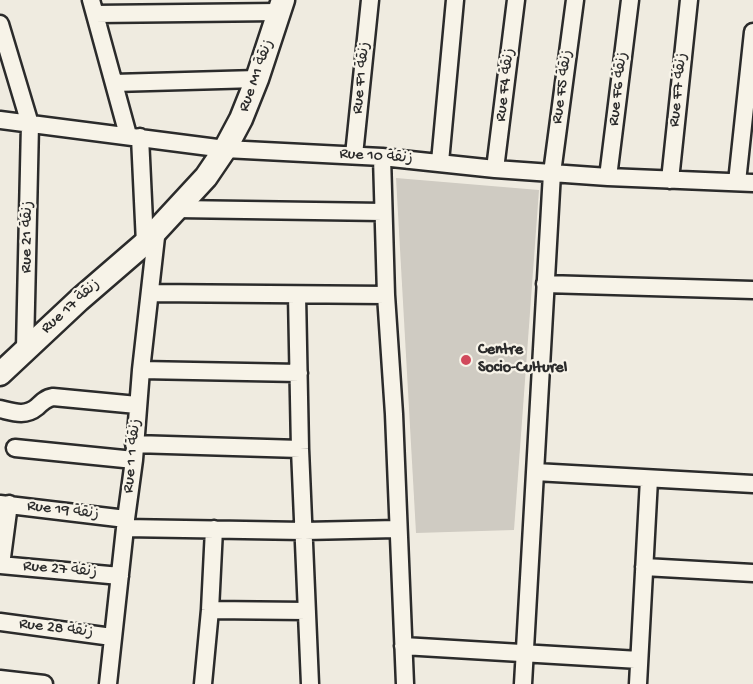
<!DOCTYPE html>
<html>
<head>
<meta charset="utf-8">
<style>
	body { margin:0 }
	canvas { display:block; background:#efebe0 }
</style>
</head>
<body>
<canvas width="753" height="684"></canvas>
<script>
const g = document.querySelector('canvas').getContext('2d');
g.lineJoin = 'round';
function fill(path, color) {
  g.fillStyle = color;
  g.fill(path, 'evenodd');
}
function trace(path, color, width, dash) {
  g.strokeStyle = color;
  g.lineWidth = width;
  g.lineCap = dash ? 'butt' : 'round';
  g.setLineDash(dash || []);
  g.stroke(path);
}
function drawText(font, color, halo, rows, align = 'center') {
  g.font = font + ' "Gochi Hand","Playpen Sans Arabic",sans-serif';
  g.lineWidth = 4.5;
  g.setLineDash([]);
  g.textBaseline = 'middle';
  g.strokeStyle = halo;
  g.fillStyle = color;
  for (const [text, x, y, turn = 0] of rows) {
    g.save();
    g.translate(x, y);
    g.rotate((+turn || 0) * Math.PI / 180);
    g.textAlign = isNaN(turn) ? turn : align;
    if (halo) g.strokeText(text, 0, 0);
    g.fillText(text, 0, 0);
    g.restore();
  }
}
fill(new Path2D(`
	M 396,178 L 539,190 L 514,530 L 416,533 Z`), '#cfcbc2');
const street = new Path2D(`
	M 91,0 L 128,135
	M 95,14 L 279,12
	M 0,24 L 30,124 L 25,349
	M 114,83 L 257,79
	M 0,120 L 225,149 L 382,157 L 495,169 L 608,177 L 753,183
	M 140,137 L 145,243
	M 354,155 L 370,0
	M 382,157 L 386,295 L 394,414 L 405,684
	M 440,162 L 455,0
	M 495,169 L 516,0
	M 608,177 L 630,0
	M 670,180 L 689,0
	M 737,182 L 753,32
	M 177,209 L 383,212
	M 545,284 L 753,290
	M 150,293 L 386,295
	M 297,295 L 300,449 L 310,684
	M 141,370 L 299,373
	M 0,409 C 13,412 25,417 37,407 C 42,402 46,398 53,397 L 137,405
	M 134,444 L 300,449
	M 15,448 L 134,460
	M 535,472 L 753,484
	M 0,504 L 126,519
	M 125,528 L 304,531 L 397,529
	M 0,565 L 120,576
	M 1,565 L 9,504
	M 644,567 L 753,573
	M 210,610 L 307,611
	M 0,622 L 112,637
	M 403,646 L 639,660
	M 0,679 L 44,684
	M 108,684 L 126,519 L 134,460 L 141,370 L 157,228
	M 203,684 L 210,610 L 214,529
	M 523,684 L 552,173 L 575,0
	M 638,684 L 649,479`);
const secondary = new Path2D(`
	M 0,374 L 79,300 L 145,243 L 206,177 L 225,149 L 241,119 L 257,79 L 283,0`);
trace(street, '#2b2b2b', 21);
trace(secondary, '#2b2b2b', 27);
trace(street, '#f7f3e8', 16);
trace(secondary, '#f7f3e8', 22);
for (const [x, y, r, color] of [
	[466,360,6,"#d1495b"]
]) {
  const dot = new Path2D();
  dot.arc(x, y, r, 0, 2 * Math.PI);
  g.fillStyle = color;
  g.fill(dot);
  trace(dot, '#f7f3e8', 2);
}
drawText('16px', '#2b2b2b', '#f7f3e8', [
	["Rue M1 زنقة",257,76,-70],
	["Rue F1 زنقة",362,78,-84],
	["Rue F4 زنقة",506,85,-83],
	["Rue F5 زنقة",563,87,-82],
	["Rue F6 زنقة",619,89,-83],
	["Rue F7 زنقة",679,90,-84],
	["Rue 10 زنقة",376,157,4],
	["Rue 21 زنقة",28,237,-89],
	["Rue 17 زنقة",71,307,-42],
	["Rue 1 زنقة 1",133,456,-84],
	["Rue 19 زنقة",63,511,7],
	["Rue 27 زنقة",60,570,5],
	["Rue 28 زنقة",56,629,7]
]);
drawText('bold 16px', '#2b2b2b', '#f7f3e8', [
	["Centre",478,351],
	["Socio-Culturel",478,369]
], 'left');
</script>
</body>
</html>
